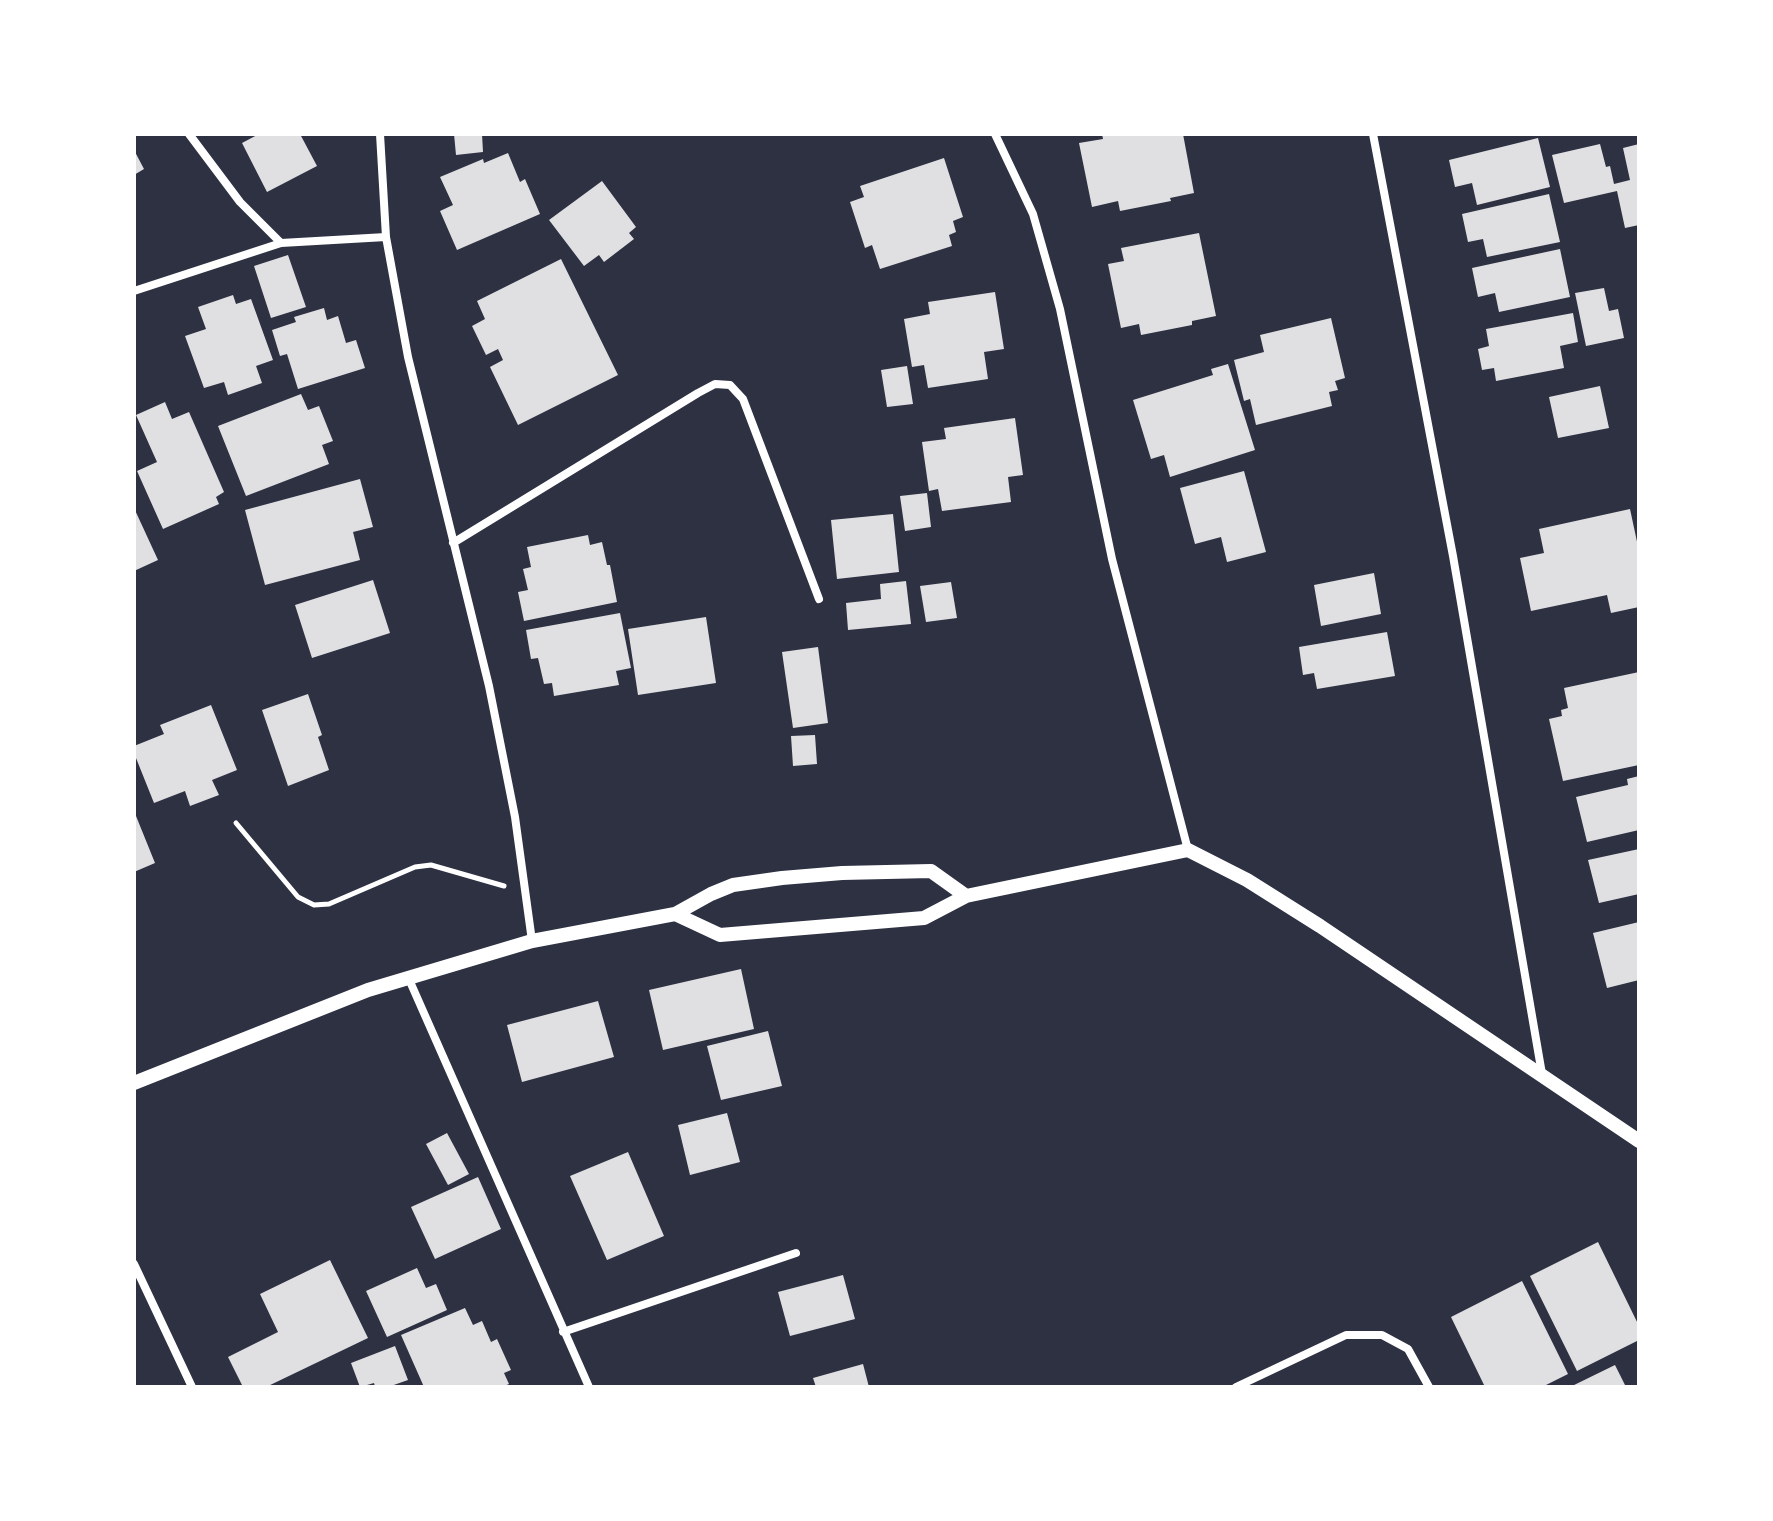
<!DOCTYPE html>
<html>
<head>
<meta charset="utf-8">
<style>
	body { margin:0 }
	#map { position:relative; width:1773px; height:1521px; overflow:hidden; background:#2d3142; font-family:Roboto,sans-serif }
	canvas { display:block }
	.frame { position:absolute; inset:0; border:136px solid #fff; pointer-events:none }
</style>
</head>
<body>
<div id="map">
<canvas width="1773" height="1521"></canvas>
<div class="frame"></div>
</div>
<script>
const g = document.querySelector('canvas').getContext('2d');
g.lineJoin = 'round';
function fill(path, color) {
  g.fillStyle = color;
  g.fill(path, 'evenodd');
}
function trace(path, color, width, dash) {
  g.strokeStyle = color;
  g.lineWidth = width;
  g.lineCap = dash ? 'butt' : 'round';
  g.setLineDash(dash || []);
  g.stroke(path);
}
fill(new Path2D(`
	M 259,134 L 300,134 L 317,166 L 267,192 L 242,143 Z
	M 454,134 L 482,134 L 483,152 L 456,155 Z
	M 1102,134 L 1183,134 L 1194,193 L 1170,198 L 1171,201 L 1120,211 L 1118,201 L 1092,207 L 1079,143 L 1103,139 Z
	M 1538,138 L 1550,187 L 1477,205 L 1472,183 L 1455,187 L 1449,160 Z
	M 1600,144 L 1606,167 L 1610,166 L 1614,184 L 1630,180 L 1623,148 L 1639,144 L 1639,225 L 1625,228 L 1617,191 L 1564,203 L 1552,155 Z
	M 134,150 L 144,169 L 134,175 Z
	M 508,153 L 520,182 L 525,179 L 540,214 L 457,250 L 440,211 L 453,205 L 440,177 L 483,159 L 484,163 Z
	M 944,158 L 963,217 L 953,221 L 956,232 L 949,235 L 952,246 L 880,269 L 872,245 L 865,248 L 850,202 L 864,197 L 860,186 Z
	M 602,181 L 636,227 L 629,233 L 634,239 L 604,262 L 599,255 L 584,266 L 549,220 Z
	M 1549,194 L 1560,242 L 1487,257 L 1483,239 L 1468,242 L 1462,214 Z
	M 1199,233 L 1216,316 L 1192,321 L 1192,325 L 1141,335 L 1139,324 L 1121,328 L 1108,264 L 1124,261 L 1121,248 Z
	M 1560,249 L 1570,297 L 1499,312 L 1495,293 L 1478,297 L 1472,268 Z
	M 288,255 L 306,307 L 271,318 L 254,266 Z
	M 561,259 L 618,375 L 518,425 L 490,367 L 503,360 L 498,349 L 486,355 L 472,326 L 485,319 L 477,301 Z
	M 1604,288 L 1609,311 L 1618,309 L 1624,338 L 1586,346 L 1575,293 Z
	M 995,292 L 1004,349 L 984,352 L 988,379 L 928,388 L 924,365 L 912,367 L 904,319 L 930,314 L 928,302 Z
	M 233,295 L 236,304 L 251,299 L 273,360 L 256,366 L 262,383 L 228,395 L 224,382 L 204,388 L 185,336 L 206,329 L 198,307 Z
	M 324,308 L 327,320 L 338,316 L 346,343 L 356,340 L 365,368 L 298,389 L 287,354 L 280,356 L 272,330 L 296,322 L 294,317 Z
	M 1573,313 L 1578,342 L 1560,346 L 1564,368 L 1496,381 L 1494,368 L 1482,370 L 1478,349 L 1489,346 L 1486,329 Z
	M 1331,318 L 1345,378 L 1335,381 L 1338,390 L 1329,392 L 1332,406 L 1256,425 L 1250,399 L 1244,401 L 1234,360 L 1264,352 L 1260,335 Z
	M 1228,364 L 1255,450 L 1170,477 L 1164,455 L 1151,459 L 1133,400 L 1213,375 L 1211,369 Z
	M 907,366 L 913,404 L 887,407 L 881,370 Z
	M 1600,386 L 1609,428 L 1558,438 L 1549,397 Z
	M 301,394 L 308,410 L 319,406 L 333,441 L 322,445 L 329,464 L 246,496 L 218,426 Z
	M 165,402 L 172,419 L 189,412 L 224,492 L 216,497 L 219,504 L 163,529 L 137,471 L 157,462 L 136,415 Z
	M 1015,418 L 1023,475 L 1008,477 L 1011,502 L 942,511 L 938,489 L 929,491 L 922,442 L 946,439 L 944,428 Z
	M 1244,471 L 1266,552 L 1227,562 L 1221,537 L 1195,544 L 1180,488 Z
	M 360,479 L 373,527 L 353,532 L 360,560 L 265,585 L 245,510 Z
	M 927,493 L 931,527 L 905,531 L 900,496 Z
	M 134,508 L 158,560 L 134,571 Z
	M 1630,509 L 1639,551 L 1639,607 L 1611,613 L 1607,595 L 1531,611 L 1520,558 L 1544,553 L 1539,529 Z
	M 893,514 L 899,572 L 837,579 L 831,520 Z
	M 588,535 L 590,545 L 602,542 L 607,565 L 610,565 L 617,602 L 524,621 L 518,592 L 528,590 L 523,569 L 531,567 L 527,547 Z
	M 1374,573 L 1381,614 L 1321,626 L 1314,585 Z
	M 373,580 L 390,633 L 312,658 L 295,605 Z
	M 906,581 L 911,624 L 848,630 L 846,603 L 881,599 L 880,584 Z
	M 951,582 L 957,618 L 926,622 L 920,586 Z
	M 620,613 L 631,668 L 616,671 L 619,685 L 554,696 L 552,683 L 544,684 L 538,658 L 531,659 L 526,630 Z
	M 706,617 L 716,683 L 638,695 L 628,629 Z
	M 1387,632 L 1395,676 L 1317,689 L 1314,673 L 1303,675 L 1299,647 Z
	M 818,647 L 828,723 L 793,728 L 782,652 Z
	M 1639,672 L 1639,765 L 1563,781 L 1549,719 L 1562,716 L 1561,710 L 1568,708 L 1564,688 Z
	M 308,694 L 322,735 L 318,737 L 329,770 L 288,786 L 262,710 Z
	M 211,705 L 237,770 L 212,780 L 219,795 L 190,806 L 185,791 L 154,803 L 134,753 L 134,746 L 164,734 L 160,725 Z
	M 815,735 L 817,764 L 793,766 L 791,736 Z
	M 1639,776 L 1639,830 L 1587,842 L 1576,797 L 1628,785 L 1627,779 Z
	M 134,811 L 155,863 L 134,872 Z
	M 1639,849 L 1639,894 L 1599,903 L 1588,860 Z
	M 1639,922 L 1639,980 L 1607,988 L 1593,933 Z
	M 741,969 L 754,1029 L 663,1050 L 649,990 Z
	M 598,1001 L 614,1057 L 522,1082 L 507,1025 Z
	M 768,1031 L 782,1086 L 721,1100 L 707,1046 Z
	M 727,1113 L 740,1162 L 690,1175 L 678,1125 Z
	M 447,1133 L 469,1174 L 448,1185 L 426,1144 Z
	M 628,1152 L 664,1236 L 607,1260 L 570,1176 Z
	M 478,1177 L 501,1229 L 435,1259 L 411,1207 Z
	M 1598,1242 L 1639,1326 L 1639,1340 L 1577,1371 L 1530,1276 Z
	M 330,1260 L 368,1338 L 266,1387 L 243,1387 L 228,1357 L 278,1332 L 260,1294 Z
	M 417,1268 L 426,1288 L 436,1284 L 447,1310 L 387,1337 L 366,1291 Z
	M 843,1275 L 855,1319 L 790,1336 L 778,1292 Z
	M 1522,1281 L 1568,1374 L 1542,1387 L 1485,1387 L 1451,1317 Z
	M 465,1308 L 473,1325 L 482,1321 L 491,1342 L 497,1339 L 511,1370 L 504,1373 L 509,1384 L 502,1387 L 424,1387 L 401,1335 Z
	M 395,1346 L 408,1380 L 388,1387 L 375,1387 L 374,1383 L 360,1387 L 351,1363 Z
	M 863,1364 L 869,1387 L 816,1387 L 813,1378 Z
	M 1615,1365 L 1626,1387 L 1570,1387 Z`), '#e0e0e3');
trace(new Path2D(`
	M 236,823 L 298,897 L 314,905 L 329,904 L 415,867 L 431,865 L 504,886`), '#fff', 5);
trace(new Path2D(`
	M 189,134 L 240,202 L 281,243
	M 380,134 L 386,237 L 408,357 L 489,686 L 515,817 L 532,941
	M 995,134 L 1033,214 L 1060,309 L 1112,559 L 1188,850
	M 1373,134 L 1453,556 L 1542,1074
	M 134,291 L 281,243 L 386,237
	M 453,543 L 698,393 L 715,384 L 730,385 L 743,399 L 819,599
	M 408,977 L 589,1387
	M 134,1264 L 192,1387
	M 563,1332 L 796,1253
	M 1236,1387 L 1346,1335 L 1382,1335 L 1408,1349 L 1429,1387`), '#fff', 8);
trace(new Path2D(`
	M 675,914 L 720,935 L 924,918 L 966,896 L 1188,850 L 1247,880 L 1320,926 L 1639,1141
	M 134,1083 L 368,990 L 532,941 L 675,914 L 711,894 L 733,885 L 782,878 L 842,873 L 931,871 L 966,896`), '#fff', 14);
</script>
</body>
</html>
